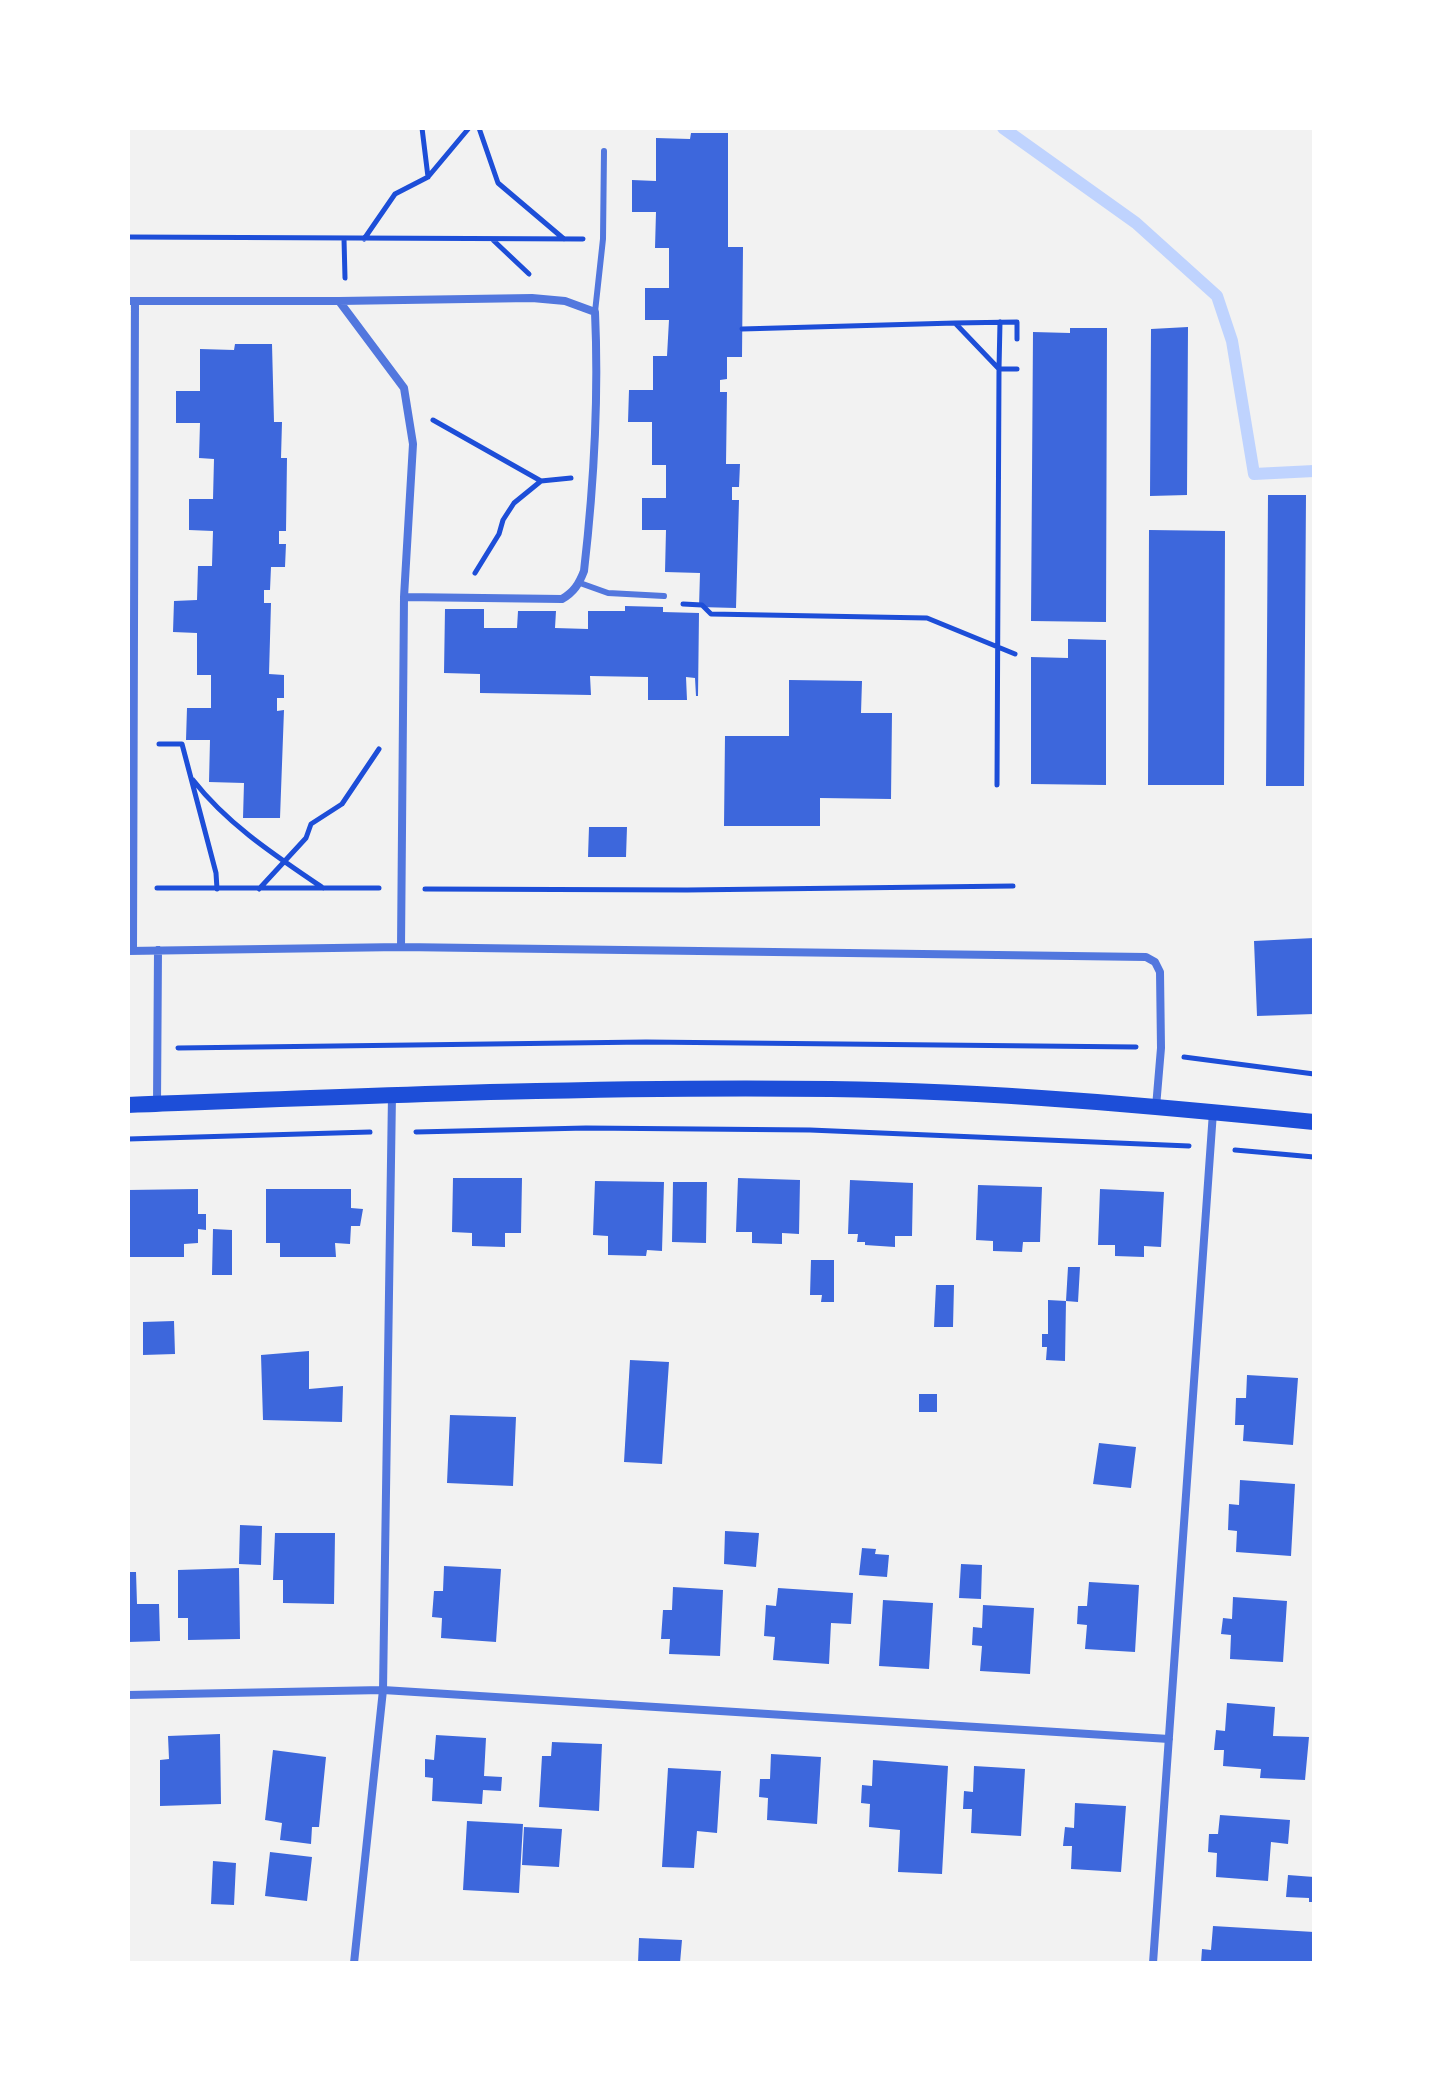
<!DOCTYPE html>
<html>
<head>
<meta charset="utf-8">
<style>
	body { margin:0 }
	#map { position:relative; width:1442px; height:2091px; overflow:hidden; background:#f2f2f2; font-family:Karla,sans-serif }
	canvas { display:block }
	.frame { position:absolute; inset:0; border:130px solid #fff; pointer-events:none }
</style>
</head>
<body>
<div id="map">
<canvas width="1442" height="2091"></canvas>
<div class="frame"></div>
</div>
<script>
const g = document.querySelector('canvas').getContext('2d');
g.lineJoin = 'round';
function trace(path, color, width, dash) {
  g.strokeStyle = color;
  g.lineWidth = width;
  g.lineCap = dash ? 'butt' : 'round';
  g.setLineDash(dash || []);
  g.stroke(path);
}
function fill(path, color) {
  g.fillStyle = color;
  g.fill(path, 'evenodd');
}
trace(new Path2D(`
	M 1003,128 L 1136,223 L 1217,296 L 1232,341 L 1254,474 L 1314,471`), '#bfd3fe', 12);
fill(new Path2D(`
	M 691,133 L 728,133 L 728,247 L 743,247 L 742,357 L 727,357 L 727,379 L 720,380 L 720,392 L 727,392 L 726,464 L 740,464 L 739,487 L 732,487 L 732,500 L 739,500 L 736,608 L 699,607 L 700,573 L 665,572 L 666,530 L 642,530 L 642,498 L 666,498 L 666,465 L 652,465 L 652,422 L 628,422 L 629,390 L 653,390 L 653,356 L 667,356 L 669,320 L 645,320 L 645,288 L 669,288 L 669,248 L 655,248 L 656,212 L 632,212 L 632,180 L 656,181 L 656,138 L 690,139 Z
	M 1188,327 L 1187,495 L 1150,496 L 1151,329 Z
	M 1070,328 L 1107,328 L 1106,622 L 1031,621 L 1033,332 L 1070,333 Z
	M 235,344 L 272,344 L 274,422 L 282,422 L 281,458 L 287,458 L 286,531 L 279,531 L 279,544 L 286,544 L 285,567 L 271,567 L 270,590 L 264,590 L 264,603 L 271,603 L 269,674 L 284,675 L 284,698 L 277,698 L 277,711 L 284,710 L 280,818 L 243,818 L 244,783 L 209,782 L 210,740 L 186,740 L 187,708 L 211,708 L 211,675 L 197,675 L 197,633 L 173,632 L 174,601 L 197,600 L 198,566 L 212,566 L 213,531 L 189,530 L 189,499 L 213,499 L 214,459 L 199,458 L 200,423 L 176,423 L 176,391 L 200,391 L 200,349 L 234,350 Z
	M 1268,495 L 1306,495 L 1304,786 L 1266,786 Z
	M 1149,530 L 1225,531 L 1224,785 L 1148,785 Z
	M 625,606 L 663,607 L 663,612 L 699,613 L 698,696 L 696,696 L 695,678 L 686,677 L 687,700 L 648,700 L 648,677 L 590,676 L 591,695 L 480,693 L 480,674 L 444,673 L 445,609 L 484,609 L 484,628 L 517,628 L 518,611 L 556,611 L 555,628 L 588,629 L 588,611 L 625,611 Z
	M 1068,639 L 1106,640 L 1106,785 L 1031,784 L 1031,657 L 1068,658 Z
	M 789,680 L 862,681 L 861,713 L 892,713 L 891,799 L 820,798 L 820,826 L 724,826 L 725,736 L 789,736 Z
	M 589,827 L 627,827 L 626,857 L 588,857 Z
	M 1314,938 L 1314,1014 L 1257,1016 L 1254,941 Z
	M 453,1178 L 522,1178 L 521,1233 L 505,1233 L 505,1247 L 472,1246 L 472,1233 L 452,1232 Z
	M 738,1178 L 800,1180 L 799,1234 L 782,1233 L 782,1244 L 752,1243 L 752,1232 L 736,1232 Z
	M 850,1180 L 913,1183 L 912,1236 L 895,1236 L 895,1247 L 865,1245 L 865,1242 L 857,1242 L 858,1234 L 848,1234 Z
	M 595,1181 L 664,1182 L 662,1251 L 647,1250 L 646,1256 L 608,1255 L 608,1236 L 593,1235 Z
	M 673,1182 L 707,1182 L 706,1243 L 672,1242 Z
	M 978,1185 L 1042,1187 L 1040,1242 L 1023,1242 L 1022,1252 L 993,1251 L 993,1241 L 976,1240 Z
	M 198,1189 L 198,1214 L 206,1214 L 206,1230 L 198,1229 L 198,1243 L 184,1244 L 184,1257 L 129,1257 L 128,1190 Z
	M 266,1189 L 351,1189 L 351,1208 L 363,1209 L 360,1226 L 351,1226 L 350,1244 L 335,1243 L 336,1257 L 280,1257 L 280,1243 L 266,1243 Z
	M 1100,1189 L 1164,1192 L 1161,1247 L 1144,1246 L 1144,1257 L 1115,1256 L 1115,1245 L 1098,1245 Z
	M 213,1229 L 232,1230 L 232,1275 L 212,1275 Z
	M 811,1260 L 834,1260 L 834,1302 L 821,1302 L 822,1295 L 810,1295 Z
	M 1068,1267 L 1080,1267 L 1078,1302 L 1066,1301 Z
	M 936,1285 L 954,1285 L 953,1327 L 934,1327 Z
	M 1048,1300 L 1066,1301 L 1065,1361 L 1046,1360 L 1047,1347 L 1042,1347 L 1042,1334 L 1048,1334 Z
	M 174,1321 L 175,1354 L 143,1355 L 143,1322 Z
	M 309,1351 L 309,1389 L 343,1386 L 342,1422 L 263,1420 L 261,1355 Z
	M 630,1360 L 669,1362 L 662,1464 L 624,1462 Z
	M 1247,1375 L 1298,1378 L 1293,1445 L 1243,1441 L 1244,1425 L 1235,1425 L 1236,1398 L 1246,1398 Z
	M 919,1394 L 937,1394 L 937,1412 L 919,1412 Z
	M 450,1415 L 516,1417 L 513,1486 L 447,1483 Z
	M 1099,1443 L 1136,1447 L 1131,1488 L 1093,1484 Z
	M 1240,1480 L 1295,1484 L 1291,1556 L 1236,1552 L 1237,1531 L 1228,1530 L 1229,1504 L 1239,1505 Z
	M 240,1525 L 262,1526 L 261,1565 L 239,1564 Z
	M 725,1531 L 759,1533 L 756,1567 L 724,1564 Z
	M 275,1533 L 335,1533 L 334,1604 L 283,1603 L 283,1580 L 273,1580 Z
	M 862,1548 L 876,1549 L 875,1554 L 889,1555 L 887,1577 L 859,1575 Z
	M 961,1564 L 982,1565 L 981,1599 L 959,1598 Z
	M 444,1566 L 501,1569 L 496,1642 L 441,1638 L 442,1618 L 432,1617 L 434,1591 L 443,1591 Z
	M 239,1568 L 240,1639 L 188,1640 L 188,1618 L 178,1618 L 178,1570 Z
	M 128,1572 L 136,1572 L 137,1604 L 159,1604 L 160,1641 L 128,1642 Z
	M 1089,1582 L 1139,1585 L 1135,1652 L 1085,1649 L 1087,1625 L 1077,1624 L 1078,1606 L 1087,1606 Z
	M 673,1587 L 723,1590 L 720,1656 L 669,1654 L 670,1639 L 661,1639 L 663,1610 L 672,1610 Z
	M 778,1588 L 853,1593 L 851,1624 L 831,1623 L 829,1664 L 773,1660 L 775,1637 L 764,1636 L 766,1605 L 776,1606 Z
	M 1233,1597 L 1287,1601 L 1283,1662 L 1230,1659 L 1231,1635 L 1221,1634 L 1223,1618 L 1232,1619 Z
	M 883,1600 L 933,1603 L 929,1669 L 879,1666 Z
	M 983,1605 L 1034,1608 L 1030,1674 L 980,1671 L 982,1646 L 972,1645 L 973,1627 L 982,1628 Z
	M 1227,1703 L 1275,1707 L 1273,1736 L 1309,1737 L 1305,1780 L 1260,1778 L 1261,1769 L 1223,1766 L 1224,1750 L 1214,1750 L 1216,1730 L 1225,1731 Z
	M 220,1734 L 221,1804 L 160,1806 L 160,1760 L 169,1759 L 168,1736 Z
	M 436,1735 L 486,1738 L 484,1776 L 502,1777 L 501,1791 L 483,1790 L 482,1804 L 432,1801 L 433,1778 L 425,1777 L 425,1759 L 434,1760 Z
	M 552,1742 L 602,1744 L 599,1811 L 539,1807 L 542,1756 L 551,1756 Z
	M 273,1750 L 326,1757 L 319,1827 L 312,1827 L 311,1844 L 280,1840 L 282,1823 L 265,1820 Z
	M 771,1754 L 821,1757 L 817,1824 L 767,1820 L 768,1798 L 759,1797 L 760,1779 L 770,1779 Z
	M 873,1760 L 948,1766 L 942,1874 L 898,1872 L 900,1830 L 869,1827 L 870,1804 L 861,1803 L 862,1785 L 872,1786 Z
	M 974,1766 L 1025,1769 L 1021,1836 L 971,1833 L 972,1809 L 963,1809 L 964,1791 L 973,1792 Z
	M 668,1768 L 721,1771 L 717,1833 L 697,1831 L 694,1868 L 662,1867 Z
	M 1075,1803 L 1126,1806 L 1121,1872 L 1071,1869 L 1072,1846 L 1063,1846 L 1065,1827 L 1074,1828 Z
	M 1220,1815 L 1290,1820 L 1288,1844 L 1271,1842 L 1268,1881 L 1216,1877 L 1217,1853 L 1208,1852 L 1209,1834 L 1218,1834 Z
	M 467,1821 L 523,1824 L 519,1893 L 463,1890 Z
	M 524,1827 L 562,1829 L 559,1867 L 522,1865 Z
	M 270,1852 L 312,1857 L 307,1901 L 265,1896 Z
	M 213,1861 L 236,1863 L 234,1905 L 211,1904 Z
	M 1288,1875 L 1314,1877 L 1314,1902 L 1309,1902 L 1309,1898 L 1286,1897 Z
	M 1213,1926 L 1314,1932 L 1314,1963 L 1201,1963 L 1202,1949 L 1211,1950 Z
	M 639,1938 L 682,1940 L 680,1963 L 638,1963 Z`), '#3d67dc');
trace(new Path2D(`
	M 422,128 L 428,177
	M 479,128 L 498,183 L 564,239
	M 128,237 L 583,239
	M 344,239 L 345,278
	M 364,239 L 395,194 L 428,177 L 469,128
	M 493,240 L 529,274
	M 1000,322 L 999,369 L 1017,369
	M 742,329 L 955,323
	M 433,420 L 541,481 L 571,478
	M 475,573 L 499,534 L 503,520 L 514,503 L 541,481
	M 683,604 L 702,605 L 711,614 L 927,618 L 1015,654
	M 159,744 L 182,744 L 216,873 L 217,889
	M 193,780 C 228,825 276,856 323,888
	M 997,785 L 999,369 L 955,323 L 1017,322 L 1017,339
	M 157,888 L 379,888
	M 259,889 L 306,838 L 311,824 L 342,804 L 379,749
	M 425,889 L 687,890 L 1013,886
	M 178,1048 L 646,1042 L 1136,1047
	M 1184,1057 L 1314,1074
	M 416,1132 L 586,1128 L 810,1130 L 1189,1146
	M 128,1139 L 370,1132
	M 1235,1150 L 1314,1157`), '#1d4ed8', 5);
trace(new Path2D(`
	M 595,312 L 603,239 L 604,151
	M 580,583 L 608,593 L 664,596`), '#5277de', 6);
trace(new Path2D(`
	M 128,301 L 339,301 L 404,388 L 413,444 L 404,597 L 401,947
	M 339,301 L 532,298 L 565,301 L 595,312 C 599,400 594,484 584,571 C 579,584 574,592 562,599 L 404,597
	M 133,950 L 135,301
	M 128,951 L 401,947 L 1146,957 L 1155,962 L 1160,972 L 1161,1048 L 1156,1107
	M 157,1104 L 158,950
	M 128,1695 L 383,1690 L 1169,1739
	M 354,1963 L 383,1690 L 392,1095
	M 1153,1963 L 1213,1112`), '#5277de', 8);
trace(new Path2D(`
	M 128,1105 C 362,1096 596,1086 831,1089 C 992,1091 1154,1106 1314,1122`), '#1d4ed8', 16);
</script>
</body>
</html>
